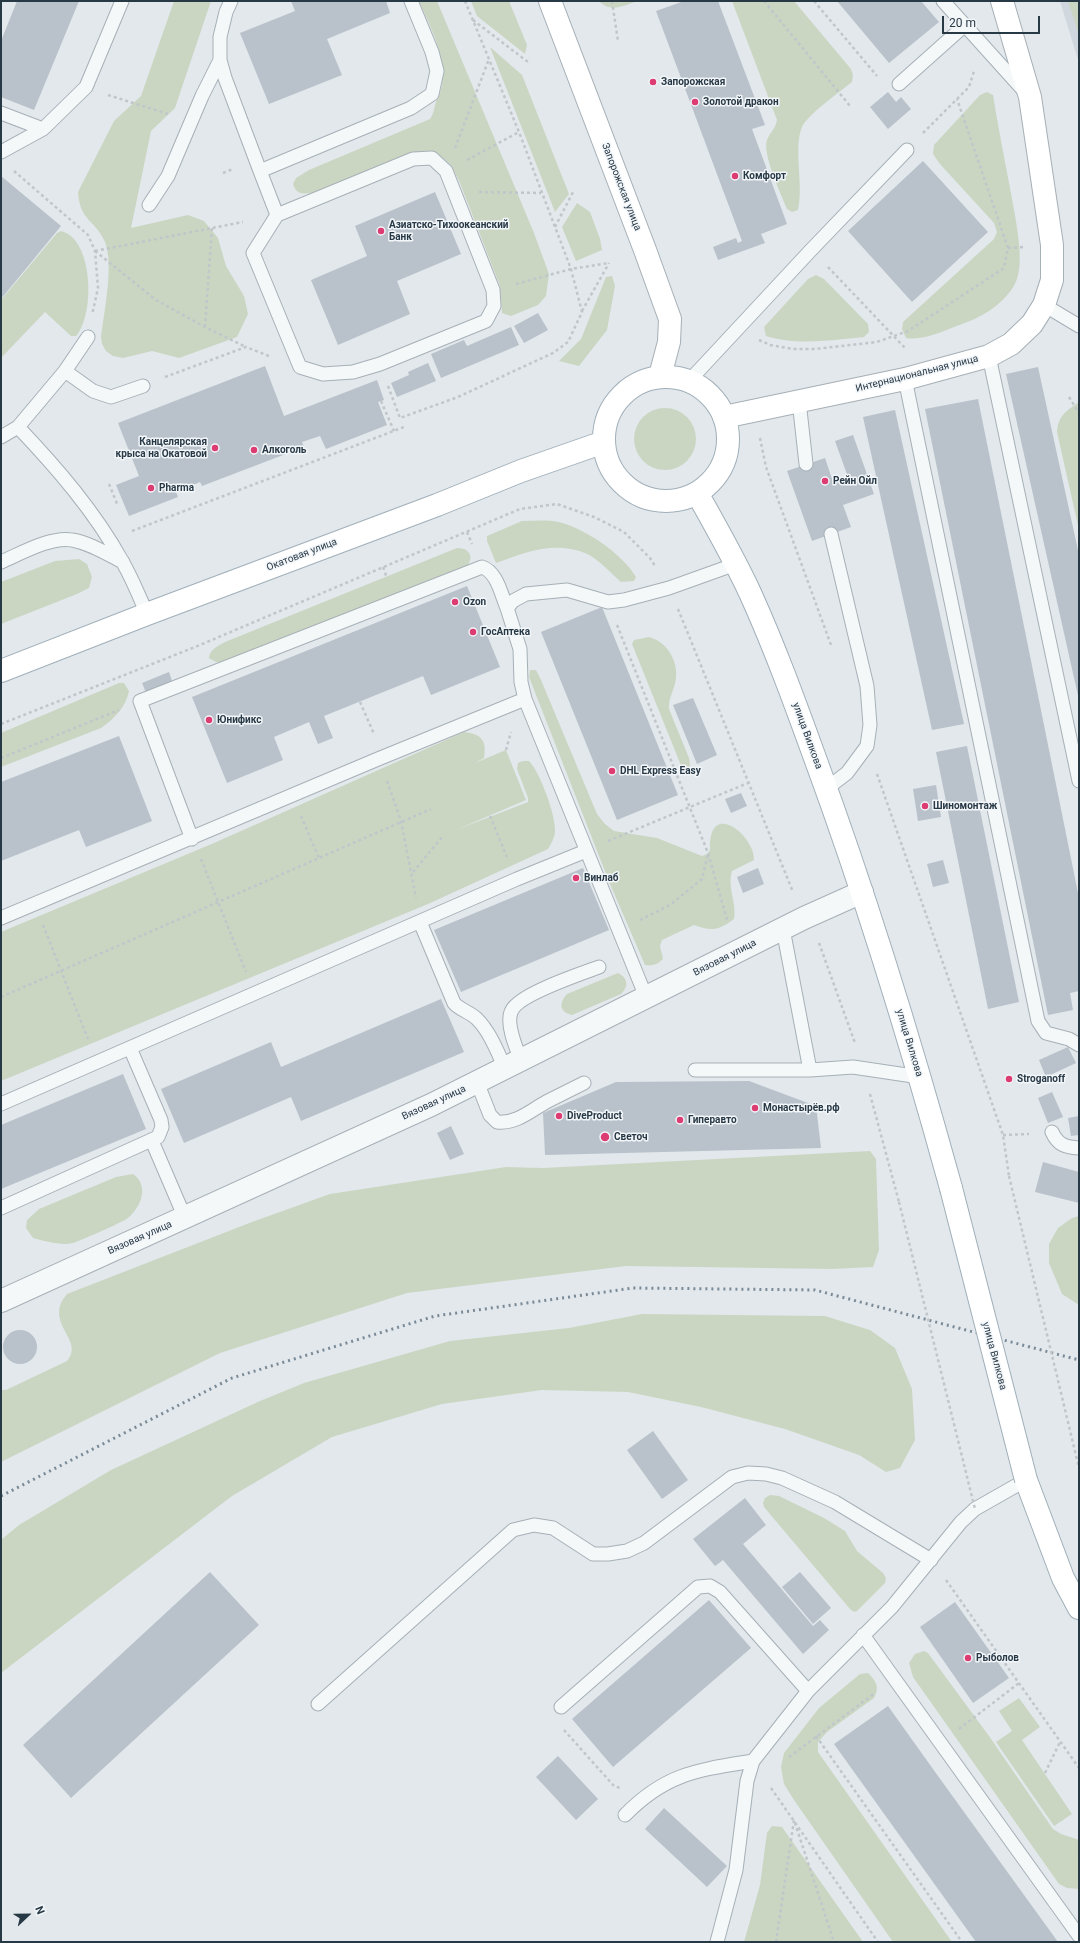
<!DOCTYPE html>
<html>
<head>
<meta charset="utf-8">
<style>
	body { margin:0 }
	#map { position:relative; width:1080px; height:1943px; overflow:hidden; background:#e2e8ec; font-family:Roboto,sans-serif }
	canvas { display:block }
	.frame { position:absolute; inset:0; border:2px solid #283946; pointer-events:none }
	.north { position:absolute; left:8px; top:1895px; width:40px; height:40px; -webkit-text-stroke:3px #f2f6f9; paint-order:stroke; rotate:68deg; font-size:11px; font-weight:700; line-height:16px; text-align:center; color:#283946 }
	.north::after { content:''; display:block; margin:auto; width:14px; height:18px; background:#283946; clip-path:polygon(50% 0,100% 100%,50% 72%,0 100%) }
	.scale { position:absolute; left:942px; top:16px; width:98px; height:18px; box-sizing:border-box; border:2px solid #283946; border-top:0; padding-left:5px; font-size:12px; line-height:14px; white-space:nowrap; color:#283946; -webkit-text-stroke:3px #f2f6f9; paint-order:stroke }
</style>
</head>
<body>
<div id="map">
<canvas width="1080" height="1943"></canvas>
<div class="frame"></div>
<div class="north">N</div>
<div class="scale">20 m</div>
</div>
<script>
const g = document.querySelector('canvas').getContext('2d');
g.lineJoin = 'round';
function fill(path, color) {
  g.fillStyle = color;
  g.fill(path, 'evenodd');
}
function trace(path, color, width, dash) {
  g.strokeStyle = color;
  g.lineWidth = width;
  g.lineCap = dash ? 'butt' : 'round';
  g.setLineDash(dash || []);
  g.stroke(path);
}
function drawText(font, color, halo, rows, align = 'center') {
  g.font = font + ' Roboto,sans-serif';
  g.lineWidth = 3;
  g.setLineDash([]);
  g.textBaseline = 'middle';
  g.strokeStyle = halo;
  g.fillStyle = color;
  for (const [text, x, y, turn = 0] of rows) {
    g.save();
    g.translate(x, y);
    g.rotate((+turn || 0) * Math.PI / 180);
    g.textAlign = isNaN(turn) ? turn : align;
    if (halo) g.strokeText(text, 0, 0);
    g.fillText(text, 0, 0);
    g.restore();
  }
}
fill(new Path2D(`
	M 1060,1 L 1079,1 L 1079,63 Z`), '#d0d7de');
fill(new Path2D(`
	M 174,1 L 211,1 L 175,108 L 151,131 L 131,228 L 188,215 L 204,221 L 218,238 L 226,266 L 244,296 L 248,314 L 237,337 L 179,358 L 152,351 L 123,358 L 113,356 L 106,351 L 102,344 L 101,337 C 104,312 114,265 105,242 C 95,219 80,222 78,192 L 114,121 L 141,96 Z
	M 419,1 L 437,1 L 534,233 L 549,274 L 546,296 L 538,305 L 511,316 L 502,313 L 500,286 L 460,183 L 451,165 L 436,152 L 409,155 L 311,193 C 302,194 296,194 293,184 L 296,178 L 309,170 L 430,119 C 434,113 434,108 436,102 C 437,99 439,96 440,93 C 450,62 431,29 419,1 Z
	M 471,1 L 509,1 L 527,45 L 525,54 L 477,16 Z
	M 599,1 L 637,1 C 624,6 610,13 599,1 Z
	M 732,1 L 794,1 L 851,69 L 853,75 L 852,82 C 841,91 807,115 802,127 C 793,149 804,184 798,210 L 792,212 L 787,209 C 781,194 762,154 767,140 C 770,132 775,130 777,120 Z
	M 1068,1 L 1079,1 L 1079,35 Z
	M 490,47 L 522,75 L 569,194 L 555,212 Z
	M 987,92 L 993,95 C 998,126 1004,157 1010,188 C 1014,211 1025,258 1017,279 C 1009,301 983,317 962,324 C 945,330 925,341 906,338 L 902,329 L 903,322 L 994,239 L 997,232 L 994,223 L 940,164 L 933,154 L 934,145 L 980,95 Z
	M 577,203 L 590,212 L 600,239 L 602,250 L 576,261 L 562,227 Z
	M 61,231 C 94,239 95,316 76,336 L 71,336 L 45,312 L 1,358 L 1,300 L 57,233 Z
	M 816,275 L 824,279 L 868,324 L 869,332 L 864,337 C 832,340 797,346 766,336 L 764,327 L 808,279 Z
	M 612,276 L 615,286 L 607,330 L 579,366 L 559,361 L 581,339 L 606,277 Z
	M 1079,402 L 1079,530 L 1057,432 C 1058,416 1066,411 1079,402 Z
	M634 439a31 31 0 1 1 62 0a31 31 0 1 1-62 0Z
	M 522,521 C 532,521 543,520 553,521 C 581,525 622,553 636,577 L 634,581 L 621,582 C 612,574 596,557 585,553 C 554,541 526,552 496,563 L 487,541 L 487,536 Z
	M 457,548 C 471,548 475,559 465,568 L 224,662 L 216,662 L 209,658 C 209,650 218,646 225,642 Z
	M 79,559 L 87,564 L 92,577 L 89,588 L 77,594 L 1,624 L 1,582 L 55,561 Z
	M 649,637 C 667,642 678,660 676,678 C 675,689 668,698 669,709 L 689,758 L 690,764 L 689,771 L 684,770 L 682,768 L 632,644 L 634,640 Z
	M 530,670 L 536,670 L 541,680 L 597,814 L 605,824 L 614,831 L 657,838 L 702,856 L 707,854 L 710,850 C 708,798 755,835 754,860 L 732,871 C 727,887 737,903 734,919 C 719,930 712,932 694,925 L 662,940 L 660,946 L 663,959 C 657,965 652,966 645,965 L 610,884 L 529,677 Z
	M 119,683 L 124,683 L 129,691 C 126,707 114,719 101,728 L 1,767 L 1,733 Z
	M 464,732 C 482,734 487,741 484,758 L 475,763 L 506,750 L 526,800 L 456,830 L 528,802 L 528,798 L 517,769 L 518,763 L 523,761 L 529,761 C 540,772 556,816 555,831 C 555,837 551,844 548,849 L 428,904 L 1,1081 L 1,932 L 214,843 Z
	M 618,973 C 628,978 629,986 621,994 L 572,1015 C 559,1012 559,1003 567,994 Z
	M 870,1151 L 876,1159 L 879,1250 L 873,1267 L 833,1269 L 626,1266 L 407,1293 L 220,1353 L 1,1462 L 1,1390 L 6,1390 L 67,1361 C 86,1340 42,1323 67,1294 L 252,1222 L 330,1194 L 506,1167 L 543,1168 Z
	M 133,1174 C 149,1185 142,1206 128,1218 C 123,1222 80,1241 73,1243 C 61,1246 45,1241 33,1238 L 26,1228 L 27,1220 L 39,1209 L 116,1177 Z
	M 1079,1216 L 1079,1305 L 1062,1294 L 1049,1263 L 1049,1244 L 1058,1228 L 1072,1218 Z
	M 642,1314 L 825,1316 L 870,1330 L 895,1348 L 912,1389 L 915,1440 L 900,1468 L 886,1472 L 859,1455 L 785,1429 L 701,1407 L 628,1392 L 542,1390 L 442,1404 L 332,1437 L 232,1496 L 1,1673 L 1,1540 L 19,1525 L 111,1470 L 260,1401 L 304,1383 L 450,1341 L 569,1328 Z
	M 770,1495 L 779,1496 L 824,1518 L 845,1531 L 857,1551 L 883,1573 L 886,1578 L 885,1583 L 857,1611 L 854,1612 L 850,1609 L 764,1507 L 763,1503 L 765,1498 Z
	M 924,1651 L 928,1653 L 989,1736 L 1053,1829 L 1061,1834 L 1079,1840 L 1079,1889 L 1067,1888 L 1059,1884 L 913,1677 L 909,1663 L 915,1654 Z
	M 868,1673 C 876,1681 880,1687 874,1698 L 827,1732 L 818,1742 L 818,1752 L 952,1942 L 893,1942 L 794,1800 L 784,1784 L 781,1767 L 784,1753 L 819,1708 L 860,1674 Z
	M 1019,1698 L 1040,1727 L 1022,1740 L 1072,1814 L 1054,1826 L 996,1742 L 1012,1731 L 999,1711 Z
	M 772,1826 L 782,1827 L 863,1942 L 744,1942 L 760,1885 L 767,1833 Z`), '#cbd6c2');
fill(new Path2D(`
	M 17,1 L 79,1 L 34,110 L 1,97 L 1,41 Z
	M 291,1 L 386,1 L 390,13 L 327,39 L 342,75 L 269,104 L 240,33 L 295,11 Z
	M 684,1 L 718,1 L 765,125 L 752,129 L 787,224 L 761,234 L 765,243 L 718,260 L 713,247 L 736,238 L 738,243 L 742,241 L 656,11 Z
	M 837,1 L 921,1 L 939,22 L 889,63 Z
	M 888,92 L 896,102 L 901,97 L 911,109 L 888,129 L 870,107 Z
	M 923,161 L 988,232 L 912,302 L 848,231 Z
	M 1,176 L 61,226 L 1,299 Z
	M 435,192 L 461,254 L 397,281 L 410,314 L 338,345 L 311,280 L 367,256 L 355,226 Z
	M 538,313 L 548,330 L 524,343 L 514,326 Z
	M 511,327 L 519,345 L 441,378 L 431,354 L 464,340 L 467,346 Z
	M 428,363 L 436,381 L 397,397 L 391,383 L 409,375 L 408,372 Z
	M 265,366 L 284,416 L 377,380 L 384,400 L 378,402 L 387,425 L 326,449 L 320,436 L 302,442 L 304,447 L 202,486 L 200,482 L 176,492 L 178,497 L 129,516 L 116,485 L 139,476 L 118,423 Z
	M 1038,367 L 1079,555 L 1079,700 L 1006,374 Z
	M 978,399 L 1079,898 L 1079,991 L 1070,993 L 1073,1010 L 1048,1015 L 925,409 Z
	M 895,410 L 964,724 L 932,730 L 863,417 Z
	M 853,435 L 874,494 L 843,505 L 851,527 L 812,541 L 787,471 L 825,458 L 833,482 L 848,477 L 835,441 Z
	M 467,586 L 500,667 L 431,695 L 423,676 L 324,716 L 333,738 L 318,744 L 309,722 L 274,737 L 283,760 L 227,783 L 192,697 Z
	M 602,607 L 678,795 L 617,820 L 541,632 Z
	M 169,672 L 173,684 L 147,695 L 142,683 Z
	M 693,698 L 717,755 L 697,764 L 673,705 Z
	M 119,736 L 152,821 L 86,847 L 79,830 L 1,861 L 1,782 Z
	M 967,746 L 1019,1002 L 988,1009 L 936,752 Z
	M 936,785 L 941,817 L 918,821 L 913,789 Z
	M 741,793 L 747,806 L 731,813 L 725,799 Z
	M 943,860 L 949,883 L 933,887 L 927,864 Z
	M 583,868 L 609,930 L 461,992 L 434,930 Z
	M 758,868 L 764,884 L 743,893 L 737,877 Z
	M 441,999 L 464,1052 L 301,1121 L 291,1097 L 184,1143 L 161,1089 L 271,1042 L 281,1067 Z
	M 1068,1047 L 1076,1063 L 1046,1077 L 1039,1060 Z
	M 123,1074 L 146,1129 L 1,1189 L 1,1125 Z
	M 749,1081 L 816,1106 L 821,1148 L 545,1155 L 543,1113 L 616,1082 Z
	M 1052,1092 L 1063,1117 L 1048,1123 L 1038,1098 Z
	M 1079,1116 L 1079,1135 L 1071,1136 L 1068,1118 Z
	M 451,1126 L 464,1154 L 450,1160 L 437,1133 Z
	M 1043,1162 L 1079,1172 L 1079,1203 L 1035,1192 Z
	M3 1347a17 17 0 1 1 34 0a17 17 0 1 1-34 0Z
	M 653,1431 L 688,1480 L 662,1499 L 627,1450 Z
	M 745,1498 L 766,1525 L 743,1544 L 813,1626 L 820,1620 L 829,1630 L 803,1654 L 723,1560 L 715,1566 L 693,1539 Z
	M 210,1572 L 259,1625 L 71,1798 L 23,1745 Z
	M 800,1572 L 831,1608 L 813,1624 L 782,1587 Z
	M 709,1600 L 751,1648 L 613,1767 L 572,1719 Z
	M 955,1602 L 1009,1678 L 973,1703 L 920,1627 Z
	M 888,1706 L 938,1776 L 1058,1942 L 976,1942 L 834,1744 Z
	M 558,1756 L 598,1799 L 576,1820 L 536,1777 Z
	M 664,1808 L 727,1866 L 707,1887 L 645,1829 Z`), '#b9c2ca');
const service = new Path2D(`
	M 231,1 L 226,12 L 220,37 L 220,60 L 225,78 L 260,171 L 411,108 L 432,94 L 437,71 L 432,52 L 411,1
	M 943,1 L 1025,92
	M 899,84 L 964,26
	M 1,113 L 43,129
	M 1,152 L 43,129 L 86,87 L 122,1
	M 432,158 L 446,171 L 493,290 L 494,306 L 486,321 L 380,364 L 353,372 L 323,374 L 300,367 L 253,253 L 277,215 L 413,159 Z
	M 260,171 L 277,215
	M 149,205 L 168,176 L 202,96 L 220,60
	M 1044,305 L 1079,326
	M 989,356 L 1079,781
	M 65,371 L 93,391 L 111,397 L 143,386
	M 905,379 L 1038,1021 L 1046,1033 L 1069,1039 L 1079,1045
	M 689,381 L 811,250 L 907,150
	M 799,401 L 806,464
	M 18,427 L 65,371 L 88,337
	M 1,437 L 18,427 C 57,468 95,512 122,561 C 132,578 139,596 147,614
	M 1,562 C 20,554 51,536 72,540 C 90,543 107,554 123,562
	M 826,789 L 847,773 L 867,746 L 870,725 L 867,686 L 831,534
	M 192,839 L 140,701 L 482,567 C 497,572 501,594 507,608
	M 1,918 L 378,759 L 525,699
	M 420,922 L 454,1003 C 460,1010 470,1012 477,1019 C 490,1032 497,1051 505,1068
	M 783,929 L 810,1070
	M 646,997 L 525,699 L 521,682 L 520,649 L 507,608 L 513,601 L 526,594 L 567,590 L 608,602 L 624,600 L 669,588 L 736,564
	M 521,1060 C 516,1048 505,1022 512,1010 C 520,994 580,974 599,967
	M 695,1070 L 810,1070 L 853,1067 L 920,1077
	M 477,1082 L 490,1115 L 497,1122 C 517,1124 531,1110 548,1101 C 560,1095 572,1089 584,1083
	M 1,1104 L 517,879 L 586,851
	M 1052,1132 C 1058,1145 1065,1147 1079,1148
	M 152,1141 L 185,1218
	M 1,1208 L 158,1137 L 162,1127 L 161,1120 L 130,1048
	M 863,1635 L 1079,1936
	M 318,1704 L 513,1530 L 534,1525 L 553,1528 L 593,1554 L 608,1554 L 627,1551 L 644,1543 L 732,1477 L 748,1473 L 766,1474 L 782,1478 L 835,1502 L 931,1560
	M 561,1707 L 698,1587 L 710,1586 L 720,1592 L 808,1691
	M 625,1815 C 666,1773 698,1770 753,1761
	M 717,1942 L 736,1870 L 747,1781 L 753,1761 L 808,1691 L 892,1607 L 961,1522 L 975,1509 L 1026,1480`);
const minor = new Path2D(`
	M 1,1301 L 431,1105 L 804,918 L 862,892`);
const secondary = new Path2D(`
	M 550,1 L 645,250 L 670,319 L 669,342 L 660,376
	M 724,417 L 905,379 L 989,356 L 1011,344 L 1032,324 L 1044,305 L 1052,280 L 1052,245 L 1030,97 L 1002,1`);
const primary = new Path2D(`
	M604 439a62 62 0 1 1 124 0a62 62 0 1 1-124 0Z
	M 697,493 C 716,527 735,560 751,595 C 775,648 795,703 815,758 C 867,899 911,1043 951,1188
	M 1,671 L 147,614 L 437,505 L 521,471 L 604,442
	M 1026,1480 L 1063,1578 L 1079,1608`);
trace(service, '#a6b0b7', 15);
trace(minor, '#a6b0b7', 24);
trace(secondary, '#a6b0b7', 24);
trace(primary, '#a0afb9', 24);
trace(new Path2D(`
	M 612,1 L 618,41
	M 764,1 L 850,106
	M 814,1 L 877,76
	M 473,20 L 528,62
	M 108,95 L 168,114
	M 923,133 L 969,87 L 974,71
	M 455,148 L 489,59
	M 467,160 L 519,132
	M 14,171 L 88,235 L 95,251 L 98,288 L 92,315
	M 223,173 L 233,169
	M 479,192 L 541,193
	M 555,227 L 573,192
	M 1008,248 L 1023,247
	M 95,251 L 243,222
	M 95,251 L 156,300 L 205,327 L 246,347
	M 828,267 L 906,349
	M 516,284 L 571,269 L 609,263
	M 582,311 L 609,263
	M 205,327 L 212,228
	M 759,340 L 770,345 L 793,349 L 815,349 L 877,342 L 908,331 L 1004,268 L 1008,248 L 957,99
	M 165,377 L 246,347 L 269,356
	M 388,386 L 400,418 L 458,397 L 553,353 L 568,342 L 582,312 L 571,269 L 519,132 L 465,1
	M 1069,397 L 1079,413
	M 381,401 L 394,431
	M 760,438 L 766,467 L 831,645
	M 109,484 L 118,506
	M 132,531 L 404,427
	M 467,532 L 472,544
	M 383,567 L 387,578
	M 678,609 L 793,892
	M 617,625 L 708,853 L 728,923
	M 360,702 L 374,734
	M 1,724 L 200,645 L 520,509 L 557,504 L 594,517 L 624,532 L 650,558 L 655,566
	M 506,750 L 511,732
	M 1,758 L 119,710
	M 877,774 L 1003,1135 L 1009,1176
	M 387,781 L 401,821 L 416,898
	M 301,816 L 319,858
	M 490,816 L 507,857
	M 608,841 L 748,783
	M 201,859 L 246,972
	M 413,872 L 443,836
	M 640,920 L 670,905 L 702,879 L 708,854
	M 43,925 L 88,1039
	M 819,943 L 855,1043
	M 1,997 L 431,809
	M 870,1094 L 899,1202
	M 1003,1135 L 1029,1134
	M 946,1580 L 1079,1768
	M 959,1729 L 1019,1683
	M 564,1730 L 614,1786 L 620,1788
	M 816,1736 L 962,1942
	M 789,1757 L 875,1693
	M 1045,1773 L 1060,1742
	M 771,1788 L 878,1942
	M 1079,1847 L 1079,1852
	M 776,1942 L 794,1820 L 834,1942`), '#c0c6ca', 2.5, [3, 3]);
trace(service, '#f5f8f9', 13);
trace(minor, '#f5f8f9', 22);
trace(secondary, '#fff', 22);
trace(primary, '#fff', 22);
trace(new Path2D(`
	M 1,1496 L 232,1378 L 435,1316 L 633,1288 L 815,1290 L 1079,1360`), '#7a8a97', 3, [2, 4]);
const primaryBridge = new Path2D(`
	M 951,1188 L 1026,1480`);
trace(primaryBridge, '#a0afb9', 24, []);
trace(new Path2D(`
	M 1009,1176 L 1079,1468
	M 899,1202 L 975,1509`), '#c0c6ca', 2.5, [3, 3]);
trace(primaryBridge, '#fff', 22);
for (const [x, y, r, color] of [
	[653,82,4,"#dc3c72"],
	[695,102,4,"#dc3c72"],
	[735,176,4,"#dc3c72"],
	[381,231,4,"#dc3c72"],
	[215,448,4,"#dc3c72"],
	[254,450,4,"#dc3c72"],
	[825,481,4,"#dc3c72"],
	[151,488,4,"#dc3c72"],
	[455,602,4,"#dc3c72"],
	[473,632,4,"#dc3c72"],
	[209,720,4,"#dc3c72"],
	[612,771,4,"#dc3c72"],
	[925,806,4,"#dc3c72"],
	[576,878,4,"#dc3c72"],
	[1009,1079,4,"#dc3c72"],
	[755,1108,4,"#dc3c72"],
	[559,1116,4,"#dc3c72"],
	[680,1120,4,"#dc3c72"],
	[605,1137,5,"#dc3c72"],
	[968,1658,4,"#dc3c72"]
]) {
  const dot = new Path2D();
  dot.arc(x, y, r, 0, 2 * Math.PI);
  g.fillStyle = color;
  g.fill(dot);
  trace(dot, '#f2f6f9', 1.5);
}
drawText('bold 10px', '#283946', '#f2f6f9', [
	["Запорожская",661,82],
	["Золотой дракон",703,102],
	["Комфорт",743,176],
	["Азиатско-Тихоокеанский",389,225],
	["Банк",389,237],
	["Канцелярская",207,442,"right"],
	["крыса на Окатовой",207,454,"right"],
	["Алкоголь",262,450],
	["Рейн Ойл",833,481],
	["Pharma",159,488],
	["Ozon",463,602],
	["ГосАптека",481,632],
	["Юнификс",217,720],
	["DHL Express Easy",620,771],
	["Шиномонтаж",933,806],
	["Винлаб",584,878],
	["Stroganoff",1017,1079],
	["Монастырёв.рф",763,1108],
	["DiveProduct",567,1116],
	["Гиперавто",688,1120],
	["Светоч",614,1137],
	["Рыболов",976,1658]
], 'left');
drawText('10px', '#283946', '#f2f6f9', [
	["Запорожская улица",621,187,69],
	["Интернациональная улица",917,374,-14],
	["Окатовая улица",302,555,-21],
	["улица Вилкова",807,736,70],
	["Вязовая улица",725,958,-27],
	["улица Вилкова",909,1043,73],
	["Вязовая улица",434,1103,-25],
	["Вязовая улица",140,1238,-24],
	["улица Вилкова",994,1356,75]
]);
</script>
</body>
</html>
